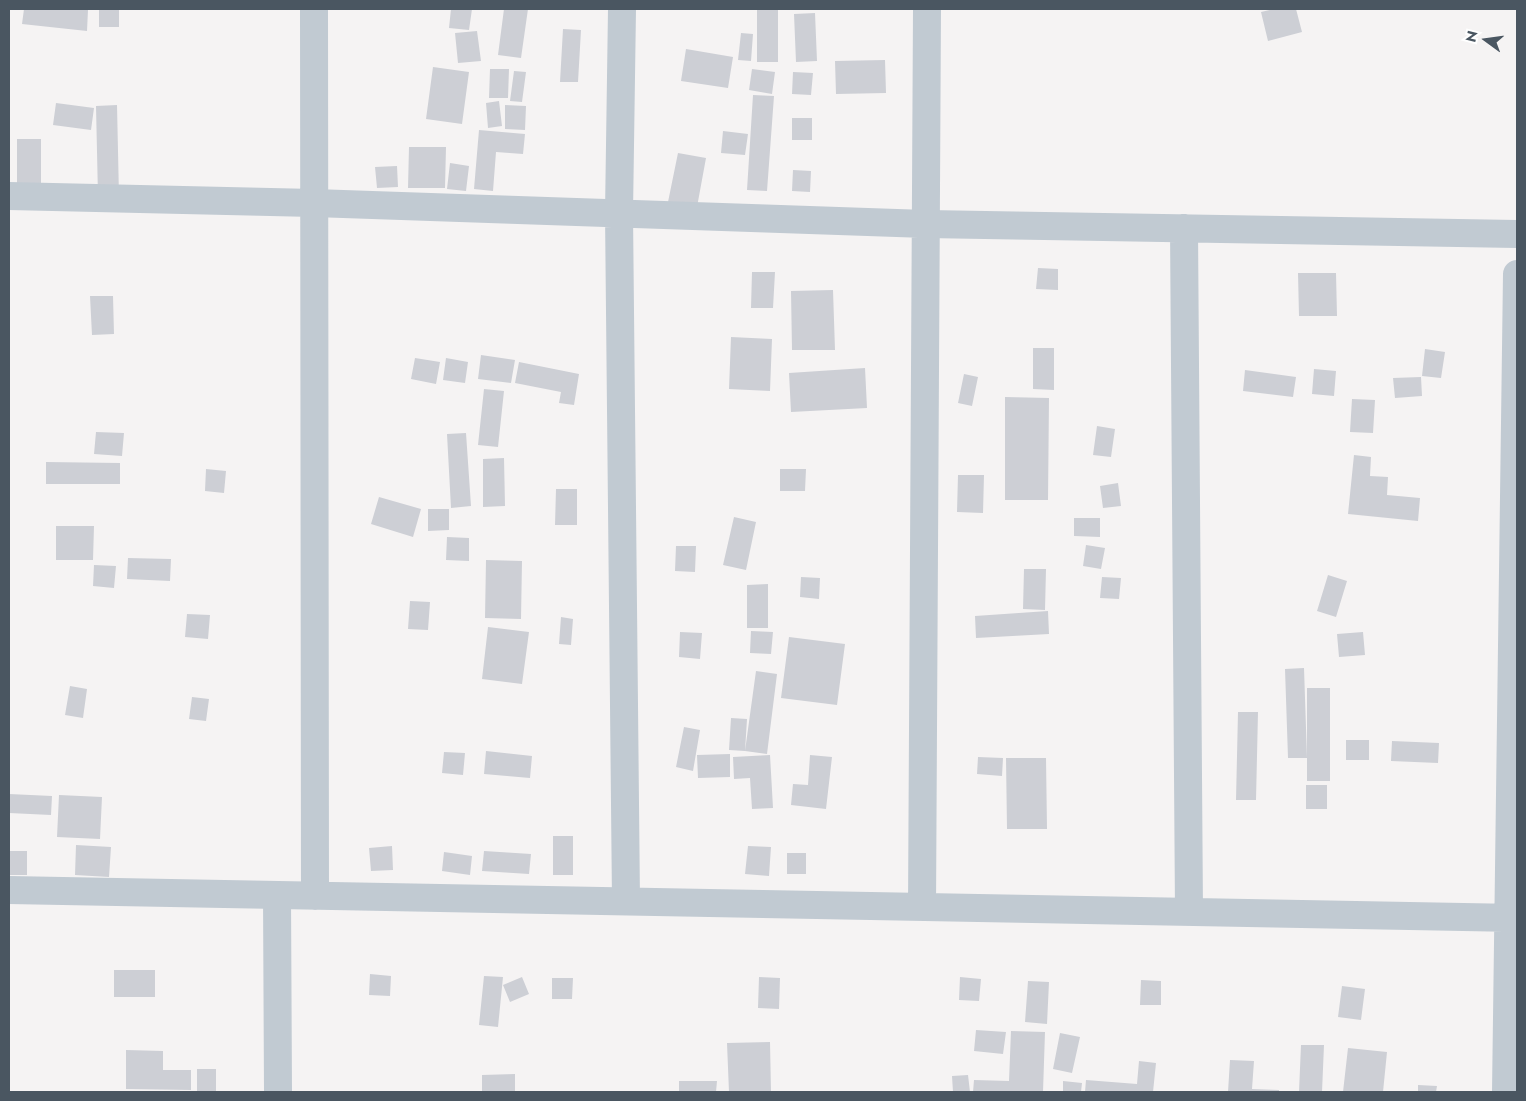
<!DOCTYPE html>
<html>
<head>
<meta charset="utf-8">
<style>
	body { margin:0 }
	#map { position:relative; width:1526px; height:1101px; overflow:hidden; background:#f5f3f3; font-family:Jost,sans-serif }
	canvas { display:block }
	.frame { position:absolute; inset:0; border:10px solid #4a5661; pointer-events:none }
	.north { position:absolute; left:1461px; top:15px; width:50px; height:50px; -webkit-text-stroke:4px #fff; paint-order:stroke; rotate:284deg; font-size:14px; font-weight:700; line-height:20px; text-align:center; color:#4a5661 }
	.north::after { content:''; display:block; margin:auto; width:18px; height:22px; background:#4a5661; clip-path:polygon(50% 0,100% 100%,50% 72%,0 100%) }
</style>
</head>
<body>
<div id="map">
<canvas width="1526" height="1101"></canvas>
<div class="frame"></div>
<div class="north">N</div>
</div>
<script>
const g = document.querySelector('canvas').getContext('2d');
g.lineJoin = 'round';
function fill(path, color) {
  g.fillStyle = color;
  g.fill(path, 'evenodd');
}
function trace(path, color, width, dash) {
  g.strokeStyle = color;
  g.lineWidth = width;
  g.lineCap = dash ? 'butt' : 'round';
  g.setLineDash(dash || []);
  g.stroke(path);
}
fill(new Path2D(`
	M 24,9 L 88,10 L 87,31 L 22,24 Z
	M 99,9 L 119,9 L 119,27 L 99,27 Z
	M 451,9 L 472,9 L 469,30 L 449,28 Z
	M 504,9 L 528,9 L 521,58 L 498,55 Z
	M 757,9 L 778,9 L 778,62 L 757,62 Z
	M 1274,9 L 1296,9 L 1302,32 L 1268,41 L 1261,12 Z
	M 815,13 L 817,61 L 796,62 L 794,14 Z
	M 563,29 L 581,30 L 578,82 L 560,82 Z
	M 477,31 L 481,61 L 458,63 L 455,33 Z
	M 741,33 L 753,34 L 751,61 L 738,60 Z
	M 686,49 L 733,57 L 728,88 L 681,81 Z
	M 885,60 L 886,93 L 836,94 L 835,61 Z
	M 433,67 L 469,72 L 462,124 L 426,119 Z
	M 490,69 L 509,69 L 508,98 L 489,98 Z
	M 752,69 L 775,72 L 772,94 L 749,90 Z
	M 514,71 L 526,72 L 522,102 L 510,101 Z
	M 793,72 L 813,73 L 811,95 L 792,94 Z
	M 753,95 L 774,96 L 767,191 L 747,190 Z
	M 499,101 L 502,126 L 488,128 L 486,103 Z
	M 56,103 L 94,108 L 91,130 L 53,125 Z
	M 117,105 L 119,197 L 98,197 L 96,106 Z
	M 505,105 L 526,106 L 525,130 L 505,129 Z
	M 792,118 L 812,118 L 812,140 L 792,140 Z
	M 479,130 L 525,134 L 523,154 L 496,152 L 493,191 L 474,189 Z
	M 723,131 L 748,134 L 745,155 L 721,153 Z
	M 17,139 L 41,139 L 41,185 L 17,185 Z
	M 409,147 L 446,147 L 445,188 L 408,188 Z
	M 678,153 L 706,158 L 697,207 L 668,202 Z
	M 450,163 L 469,166 L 466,191 L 447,189 Z
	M 397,166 L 398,187 L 377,188 L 375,167 Z
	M 793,170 L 811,171 L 810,192 L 792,191 Z
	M 1038,268 L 1058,269 L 1058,290 L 1036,289 Z
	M 752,272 L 775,272 L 773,308 L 751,308 Z
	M 1298,273 L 1336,273 L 1337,316 L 1299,316 Z
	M 833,290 L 835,350 L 792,350 L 791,291 Z
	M 90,296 L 113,296 L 114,334 L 92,335 Z
	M 731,337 L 772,339 L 770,391 L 729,389 Z
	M 1033,348 L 1054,348 L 1054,390 L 1033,389 Z
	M 1425,349 L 1445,352 L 1441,378 L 1422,376 Z
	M 481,355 L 515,360 L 511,383 L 478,379 Z
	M 415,358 L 440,362 L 436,384 L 411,379 Z
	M 446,358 L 468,362 L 465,383 L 443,380 Z
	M 519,362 L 579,374 L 574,405 L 559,403 L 561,392 L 515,383 Z
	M 865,368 L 867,408 L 791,412 L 789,373 Z
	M 1314,369 L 1336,371 L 1334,396 L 1312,394 Z
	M 1245,370 L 1296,377 L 1293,397 L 1243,391 Z
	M 964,374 L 978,377 L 972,406 L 958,403 Z
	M 1421,377 L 1422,396 L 1395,398 L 1393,378 Z
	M 484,389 L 504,391 L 498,447 L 478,445 Z
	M 1005,397 L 1049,398 L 1048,500 L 1005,500 Z
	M 1352,399 L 1375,400 L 1373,433 L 1350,432 Z
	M 1097,426 L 1115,429 L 1111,457 L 1093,455 Z
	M 96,432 L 124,433 L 122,456 L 94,454 Z
	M 466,433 L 471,506 L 451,508 L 447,434 Z
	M 1354,455 L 1371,457 L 1370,476 L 1388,477 L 1387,495 L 1420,498 L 1418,521 L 1348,514 Z
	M 504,458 L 505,506 L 483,507 L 483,459 Z
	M 46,462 L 120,463 L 120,484 L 46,484 Z
	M 206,469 L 226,471 L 224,493 L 205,491 Z
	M 780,469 L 806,469 L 805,491 L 780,491 Z
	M 958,475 L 984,475 L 983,513 L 957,512 Z
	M 1118,483 L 1121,506 L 1103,508 L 1100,486 Z
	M 556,489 L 577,489 L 577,525 L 555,525 Z
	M 379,497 L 421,509 L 413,537 L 371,524 Z
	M 428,509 L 449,509 L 449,530 L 428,531 Z
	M 734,517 L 756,522 L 746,570 L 723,565 Z
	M 1074,518 L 1100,518 L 1100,537 L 1074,536 Z
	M 56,526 L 94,526 L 93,560 L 56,560 Z
	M 447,537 L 469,538 L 469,561 L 446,560 Z
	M 1086,545 L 1105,548 L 1101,569 L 1083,566 Z
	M 676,546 L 696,546 L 695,572 L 675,571 Z
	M 128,558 L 171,559 L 170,581 L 127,579 Z
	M 486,560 L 522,561 L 521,619 L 485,618 Z
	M 94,565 L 116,566 L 114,588 L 93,586 Z
	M 1024,569 L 1046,569 L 1045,610 L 1023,609 Z
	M 1328,575 L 1347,581 L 1336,617 L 1317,611 Z
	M 801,577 L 820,578 L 819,599 L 800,597 Z
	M 1102,577 L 1121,578 L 1119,599 L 1100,598 Z
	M 768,584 L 768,628 L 747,628 L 747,585 Z
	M 410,601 L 430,602 L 428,630 L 408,629 Z
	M 1048,611 L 1049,634 L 976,638 L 975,616 Z
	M 187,614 L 210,615 L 208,639 L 185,637 Z
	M 561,617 L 573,619 L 571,645 L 559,644 Z
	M 488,627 L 529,632 L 522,684 L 482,679 Z
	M 751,631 L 773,632 L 771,654 L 750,653 Z
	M 680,632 L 702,633 L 700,659 L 679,657 Z
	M 1363,632 L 1365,655 L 1339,657 L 1337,634 Z
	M 789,637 L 845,644 L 837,705 L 781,698 Z
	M 1304,668 L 1307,758 L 1288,758 L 1285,669 Z
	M 756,671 L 777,674 L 767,754 L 745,751 Z
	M 70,686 L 87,689 L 83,718 L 65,715 Z
	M 1307,688 L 1330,688 L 1330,781 L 1307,781 Z
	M 192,697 L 209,699 L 206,721 L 189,719 Z
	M 1238,712 L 1258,712 L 1256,800 L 1236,800 Z
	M 731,718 L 747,719 L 745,751 L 729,750 Z
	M 684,727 L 700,730 L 693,771 L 676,767 Z
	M 1346,740 L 1369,740 L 1369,760 L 1346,760 Z
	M 1392,741 L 1439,743 L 1438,763 L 1391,761 Z
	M 486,751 L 532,756 L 530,778 L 484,774 Z
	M 444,752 L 465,753 L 463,775 L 442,773 Z
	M 730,754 L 730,777 L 698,778 L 697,755 Z
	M 770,755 L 773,808 L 752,809 L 750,778 L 734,779 L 733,757 Z
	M 810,755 L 832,757 L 826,809 L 791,805 L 793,784 L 808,785 Z
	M 978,757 L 1003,758 L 1002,776 L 977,774 Z
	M 1006,758 L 1046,758 L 1047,829 L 1007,829 Z
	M 1306,785 L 1327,785 L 1327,809 L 1306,809 Z
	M 9,794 L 52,796 L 51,815 L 9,813 Z
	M 59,795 L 102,797 L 100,839 L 57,837 Z
	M 553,836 L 573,836 L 573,875 L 553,875 Z
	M 76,845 L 111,847 L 109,877 L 75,875 Z
	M 392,846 L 393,870 L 371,871 L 369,848 Z
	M 748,846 L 771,847 L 769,876 L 745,874 Z
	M 9,851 L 27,851 L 27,875 L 9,875 Z
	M 484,851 L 531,854 L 529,874 L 482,871 Z
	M 444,852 L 472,856 L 470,875 L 442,871 Z
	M 787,853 L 806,853 L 806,874 L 787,874 Z
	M 114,970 L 155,970 L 155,997 L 114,997 Z
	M 370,974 L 391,976 L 390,996 L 369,995 Z
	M 484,976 L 503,977 L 498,1027 L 479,1025 Z
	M 522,977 L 529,994 L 510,1002 L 503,985 Z
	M 759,977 L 780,978 L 779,1009 L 758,1008 Z
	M 960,977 L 981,979 L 979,1001 L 959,1000 Z
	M 552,978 L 573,978 L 572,999 L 552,999 Z
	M 1141,980 L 1161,981 L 1161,1005 L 1140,1005 Z
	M 1028,981 L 1049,982 L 1047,1024 L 1025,1022 Z
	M 1342,986 L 1365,989 L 1361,1020 L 1338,1017 Z
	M 976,1030 L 1006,1032 L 1003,1054 L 974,1051 Z
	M 1011,1031 L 1045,1032 L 1043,1092 L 973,1092 L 974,1080 L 1009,1081 Z
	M 1060,1033 L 1080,1037 L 1072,1073 L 1053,1069 Z
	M 770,1042 L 771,1092 L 729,1092 L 727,1043 Z
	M 1301,1045 L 1324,1045 L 1322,1092 L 1299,1092 Z
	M 1348,1048 L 1387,1052 L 1383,1092 L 1343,1092 Z
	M 126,1050 L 163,1051 L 163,1070 L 191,1070 L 191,1090 L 126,1089 Z
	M 1230,1060 L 1254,1061 L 1252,1089 L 1279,1090 L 1279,1092 L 1228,1092 Z
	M 1139,1061 L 1156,1063 L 1153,1092 L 1085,1092 L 1086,1080 L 1137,1084 Z
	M 197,1069 L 216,1069 L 216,1091 L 197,1091 Z
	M 515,1074 L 515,1092 L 482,1092 L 482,1075 Z
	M 968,1075 L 970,1092 L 953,1092 L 952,1076 Z
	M 679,1081 L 717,1081 L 716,1092 L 679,1092 Z
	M 1063,1081 L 1082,1083 L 1081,1092 L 1063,1092 Z
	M 1418,1085 L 1437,1086 L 1436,1092 L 1418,1092 Z`), '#cdcfd5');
trace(new Path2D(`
	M 314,9 L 315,896
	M 622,9 L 619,213 L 626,901
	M 9,196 L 314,203 L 926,224 L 1517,234
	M 1184,228 L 1189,912
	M 9,890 L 1517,918
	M 277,895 L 278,1092
	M 922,907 L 927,9
	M 1506,1092 L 1517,274`), '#c1cad2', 28);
</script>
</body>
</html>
